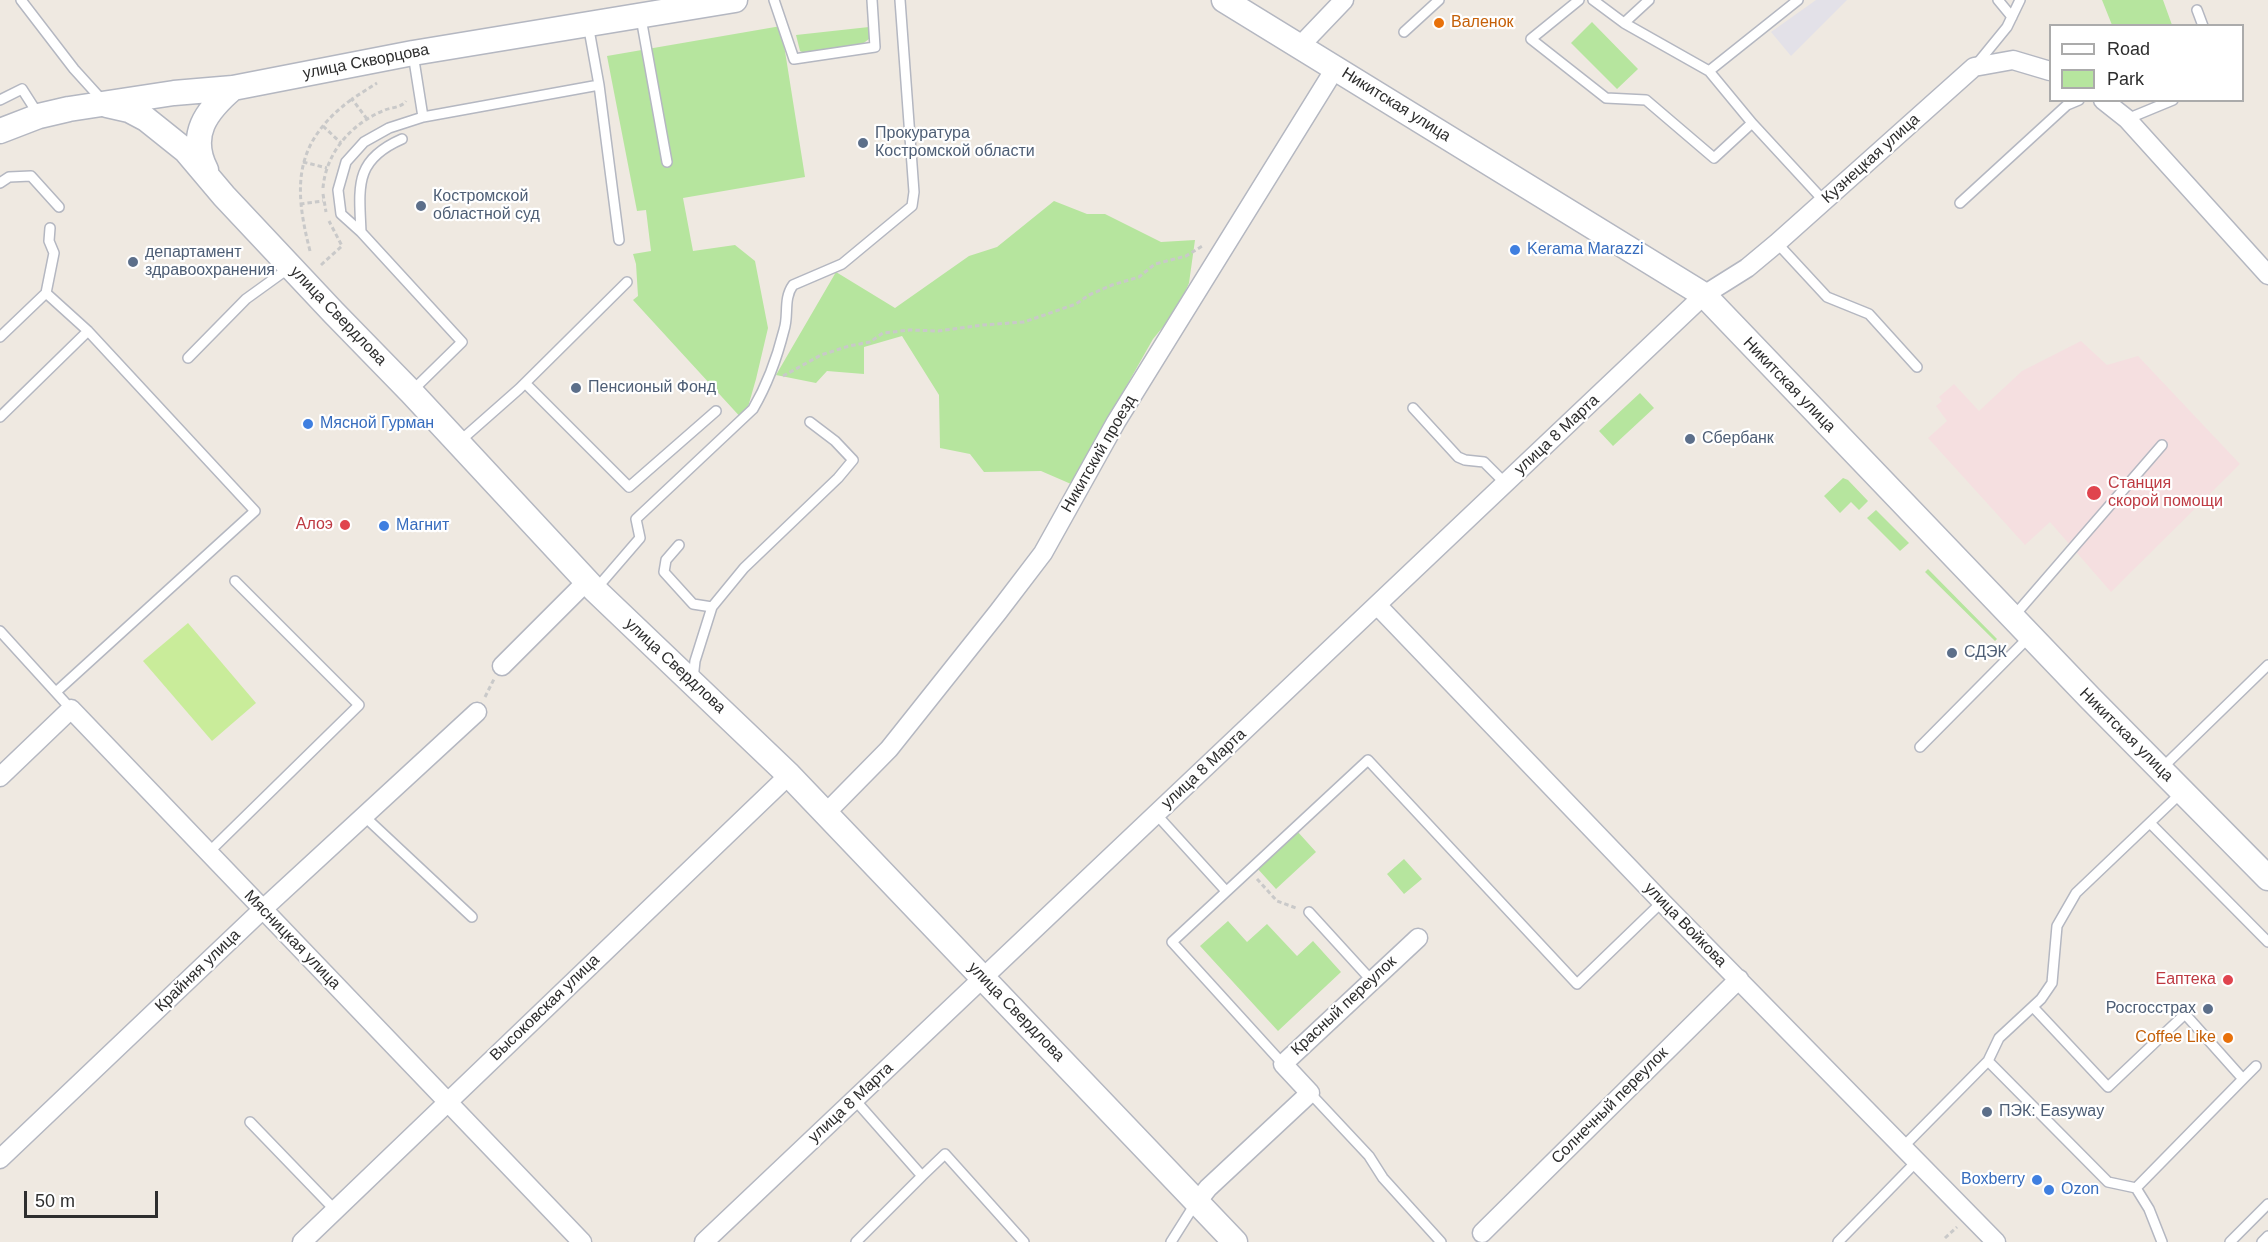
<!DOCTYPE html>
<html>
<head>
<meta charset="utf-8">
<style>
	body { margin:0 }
	#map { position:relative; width:2268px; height:1242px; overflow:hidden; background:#efe9e1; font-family:Arial,sans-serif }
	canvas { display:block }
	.legend { position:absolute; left:2049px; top:24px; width:195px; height:78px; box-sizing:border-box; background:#fff; border:2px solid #ababab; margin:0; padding:8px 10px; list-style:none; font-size:18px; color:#2e2e2e }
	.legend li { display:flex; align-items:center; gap:12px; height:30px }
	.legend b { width:30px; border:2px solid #ababab }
	.scale { position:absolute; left:24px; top:1191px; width:134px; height:27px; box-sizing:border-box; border:3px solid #2e2e2e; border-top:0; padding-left:8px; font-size:18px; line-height:21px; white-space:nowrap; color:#2e2e2e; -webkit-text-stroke:4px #fff; paint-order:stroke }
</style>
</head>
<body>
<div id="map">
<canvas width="2268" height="1242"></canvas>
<ul class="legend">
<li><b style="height:8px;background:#fff"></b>Road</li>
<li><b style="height:16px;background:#b6e59e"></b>Park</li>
</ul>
<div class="scale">50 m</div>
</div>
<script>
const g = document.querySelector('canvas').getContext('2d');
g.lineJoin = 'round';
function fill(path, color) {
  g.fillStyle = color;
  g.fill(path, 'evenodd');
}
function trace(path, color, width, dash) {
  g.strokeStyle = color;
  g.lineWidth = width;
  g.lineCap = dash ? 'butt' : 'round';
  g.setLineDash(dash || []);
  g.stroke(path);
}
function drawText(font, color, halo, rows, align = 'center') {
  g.font = font + ' Arial,sans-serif';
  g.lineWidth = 4.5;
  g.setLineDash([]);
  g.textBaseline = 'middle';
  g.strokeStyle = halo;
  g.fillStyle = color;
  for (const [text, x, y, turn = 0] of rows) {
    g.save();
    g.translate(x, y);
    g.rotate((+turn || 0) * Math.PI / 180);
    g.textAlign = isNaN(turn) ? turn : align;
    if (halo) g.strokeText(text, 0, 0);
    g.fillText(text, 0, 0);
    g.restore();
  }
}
fill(new Path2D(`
	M 1816,0 L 1847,0 L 1791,56 L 1771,32 Z`), '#e3e1e8');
fill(new Path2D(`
	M 2081,341 L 2107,365 L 2138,356 L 2240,464 L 2111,592 L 2050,522 L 2025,545 L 1928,438 L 1947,421 L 1936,406 L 1942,401 L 1939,397 L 1954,384 L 1979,411 L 2022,371 Z`), '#f5dfe0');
fill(new Path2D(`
	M 2102,0 L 2163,0 L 2172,25 L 2112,25 Z
	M 1592,22 L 1638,69 L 1617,89 L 1571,43 Z
	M 781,26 L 805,177 L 683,198 L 693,251 L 735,245 L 755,261 L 768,328 L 756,379 L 744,421 L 633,300 L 638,296 L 636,264 L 633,254 L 651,251 L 646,210 L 637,211 L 607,56 Z
	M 869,27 L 869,39 L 861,45 L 804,53 L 800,51 L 796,35 Z
	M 1054,201 L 1087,214 L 1105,214 L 1161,242 L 1195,240 L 1189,283 L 1177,310 L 1153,339 L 1071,484 L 1041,471 L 984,472 L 970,454 L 940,448 L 939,395 L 902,336 L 864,347 L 864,374 L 827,371 L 816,383 L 776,375 L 836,272 L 895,308 L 969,256 L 997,247 Z
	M 1640,393 L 1654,408 L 1613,446 L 1599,431 Z
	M 1843,478 L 1848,480 L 1868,501 L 1859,510 L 1851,502 L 1840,513 L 1824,496 Z
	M 1876,510 L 1909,543 L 1900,551 L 1867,518 Z
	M 1928,569 L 1997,639 L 1995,641 L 1925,572 Z
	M 1297,831 L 1316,852 L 1276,889 L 1257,868 Z
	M 1404,859 L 1422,879 L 1404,894 L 1387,874 Z
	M 1228,921 L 1247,942 L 1267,924 L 1297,956 L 1313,941 L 1341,972 L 1278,1031 L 1200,946 Z`), '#b6e59e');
fill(new Path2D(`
	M 188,623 L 256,703 L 212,741 L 143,661 Z`), '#c9ec9a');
const lane = new Path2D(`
	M 21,0 L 74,69 L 103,101
	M 774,0 L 794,59 L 875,47 L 872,0
	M 1579,0 L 1531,39 L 1606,98 L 1646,100 L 1714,158 L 1752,123
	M 1593,0 L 1624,23 L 1709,71 L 1752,123 L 1824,201
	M 1998,0 L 2012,17
	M 2197,10 L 2203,26
	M 641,18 L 667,162
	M 1624,23 L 1649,0
	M 1404,32 L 1439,0
	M 413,54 L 423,117
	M 1976,65 L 2007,27 L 2020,0
	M 1709,71 L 1798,0
	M 599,85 L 619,240
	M 0,100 L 22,89 L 38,114
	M 2127,119 L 2173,100
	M 402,139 C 354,160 359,186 361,232 L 462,342 L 413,390
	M 0,183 L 9,177 L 31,176 L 59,207
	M 1960,203 L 2067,105 L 2079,100
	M 361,232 L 341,214 L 338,190 L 346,162 L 364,142 L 389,128 L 423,117 L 599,85 L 588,24
	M 1777,243 L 1827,297 L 1869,314 L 1917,367
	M 0,337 L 46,293 L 54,253 L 49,241 L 50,228
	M 188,358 L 246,299 L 289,268
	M 525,383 L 629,487 L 716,411
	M 1413,408 L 1458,457 L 1465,460 L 1484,462 L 1505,483
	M 0,417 L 88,331 L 46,293
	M 460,441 L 519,389 L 627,282
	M 679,545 L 666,560 L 664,572 L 693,604 L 712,607
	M 596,589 L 640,538 L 636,519 L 753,409 C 767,385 777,358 784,330 C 789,315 783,299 793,285 L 842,264 L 912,206 L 914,192 L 900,0
	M 2014,616 L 2162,445
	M 0,631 L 71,709
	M 693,679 L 695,661 L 712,607 L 744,568 L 838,478 L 853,460 L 835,441 L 810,422
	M 56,692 L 255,511 L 88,331
	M 1920,747 L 2030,636
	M 2162,768 L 2268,665
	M 1156,814 L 1226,891
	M 364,816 L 472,917
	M 2150,823 L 2268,942
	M 209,852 L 359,705 L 235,581
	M 1309,912 L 1372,981
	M 2033,1007 L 2108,1087 L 2185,1014 L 2243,1079 L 2136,1188
	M 1988,1061 L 1999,1038 L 2041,999 L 2052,983 L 2057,926 L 2076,893 L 2181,793
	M 1283,1064 L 1172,942 L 1368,760 L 1577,984 L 1662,902
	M 2243,1079 L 2256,1066
	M 1310,1093 L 1369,1156 L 1383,1178 L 1441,1242
	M 855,1100 L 922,1176 L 856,1242
	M 250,1122 L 335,1210
	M 1903,1147 L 1988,1061 L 2108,1182 L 2136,1188 L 2149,1209 L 2162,1242
	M 922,1176 L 945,1154 L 1024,1242
	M 1171,1242 L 1195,1204
	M 1838,1242 L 1917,1161
	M 2230,1242 L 2268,1204
	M 2262,1242 L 2268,1236`);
const street = new Path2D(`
	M 1300,46 L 1344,0
	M 2103,100 L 2127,119 L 2268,275
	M 1377,605 L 1662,902 L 1996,1242
	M 502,666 L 587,581
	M 0,777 L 71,709 L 582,1242
	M 826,813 L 889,749 L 998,612 L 1043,553 L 1116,422 L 1336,67
	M 0,1159 L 263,909 L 477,712
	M 1197,1202 L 1208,1188 L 1310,1093 L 1283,1064 L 1418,938
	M 1482,1233 L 1739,979
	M 302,1242 L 789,775
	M 704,1242 L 1704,295 L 1747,268 L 1777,243 L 1974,67 L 2013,60 L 2050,71`);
const secondary = new Path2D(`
	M 1224,0 L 1704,295 L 2089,697 L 2268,878
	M 107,105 L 129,110 L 146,119 L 186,151 L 224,196 L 333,312 L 411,392 L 595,590 L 789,775 L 1235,1242
	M 0,131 L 39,116 L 69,109 L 174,93 L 233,88 L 413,53 L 735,0
	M 206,170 C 188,135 206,111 233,88`);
trace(lane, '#b4b7c1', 12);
trace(street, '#b4b7c1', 21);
trace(secondary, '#b4b7c1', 27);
trace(new Path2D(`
	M 367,119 L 352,99 L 377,83
	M 323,126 L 341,143
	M 303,162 L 327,168
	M 323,188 C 326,152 352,123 385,110 C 392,107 401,108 406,101
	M 323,194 L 326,212
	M 300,204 L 323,201
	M 310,251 C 293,185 294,142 352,99
	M 321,265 L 342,246 L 329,221
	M 783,376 L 821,355 L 849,346 L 870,342 L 883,333 L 910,330 L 938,331 L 983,325 L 1024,322 L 1076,304 L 1089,295 L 1112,285 L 1139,277 L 1155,264 L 1186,256 L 1204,245
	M 485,697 L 494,679
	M 1257,879 L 1277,901 L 1296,908
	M 1945,1238 L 1957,1227`), '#c9c9c9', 3, [4.5, 3]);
trace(lane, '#fff', 9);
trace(street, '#fff', 18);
trace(secondary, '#fff', 24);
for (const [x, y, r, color] of [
	[1439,23,6,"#e8710a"],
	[863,143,6,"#5c6f8a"],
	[421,206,6,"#5c6f8a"],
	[1515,250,6,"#3f7fe0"],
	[133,262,6,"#5c6f8a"],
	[576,388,6,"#5c6f8a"],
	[308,424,6,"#3f7fe0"],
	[1690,439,6,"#5c6f8a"],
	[2094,493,8,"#e0444e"],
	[345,525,6,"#e0444e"],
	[384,526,6,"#3f7fe0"],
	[1952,653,6,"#5c6f8a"],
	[2228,980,6,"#e0444e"],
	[2208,1009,6,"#5c6f8a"],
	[2228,1038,6,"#e8710a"],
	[1987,1112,6,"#5c6f8a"],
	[2037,1180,6,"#3f7fe0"],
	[2049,1190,6,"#3f7fe0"]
]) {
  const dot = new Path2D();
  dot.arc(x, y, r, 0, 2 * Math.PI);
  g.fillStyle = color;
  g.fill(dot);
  trace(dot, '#fff', 2);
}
drawText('16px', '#c56008', '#fff', [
	["Валенок",1451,23],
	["Coffee Like",2216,1038,"right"]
], 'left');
drawText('16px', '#2e2e2e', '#fff', [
	["улица Скворцова",366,62,-11],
	["Никитская улица",1396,105,32],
	["Кузнецкая улица",1871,159,-42],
	["улица Свердлова",338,316,46],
	["Никитская улица",1789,385,46],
	["улица 8 Марта",1557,435,-43],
	["Никитский проезд",1099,454,-60],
	["улица Свердлова",675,666,43],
	["Никитская улица",2126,735,45],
	["улица 8 Марта",1204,769,-43],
	["улица Войкова",1685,925,46],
	["Мясницкая улица",292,940,46],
	["Крайняя улица",198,971,-44],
	["Красный переулок",1344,1006,-43],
	["Высоковская улица",545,1008,-44],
	["улица Свердлова",1016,1012,46],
	["улица 8 Марта",851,1103,-43],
	["Солнечный переулок",1610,1106,-45]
]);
drawText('16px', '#4e5e75', '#fff', [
	["Прокуратура",875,134],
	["Костромской области",875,152],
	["Костромской",433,197],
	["областной суд",433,215],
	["департамент",145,253],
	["здравоохранения",145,271],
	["Пенсионый Фонд",588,388],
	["Сбербанк",1702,439],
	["СДЭК",1964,653],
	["Росгосстрах",2196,1009,"right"],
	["ПЭК: Easyway",1999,1112]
], 'left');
drawText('16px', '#366cbe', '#fff', [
	["Kerama Marazzi",1527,250],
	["Мясной Гурман",320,424],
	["Магнит",396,526],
	["Boxberry",2025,1180,"right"],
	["Ozon",2061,1190]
], 'left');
drawText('16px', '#be3a42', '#fff', [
	["Станция",2108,484,"left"],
	["скорой помощи",2108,502,"left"],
	["Алоэ",333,525],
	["Еаптека",2216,980]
], 'right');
</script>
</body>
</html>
